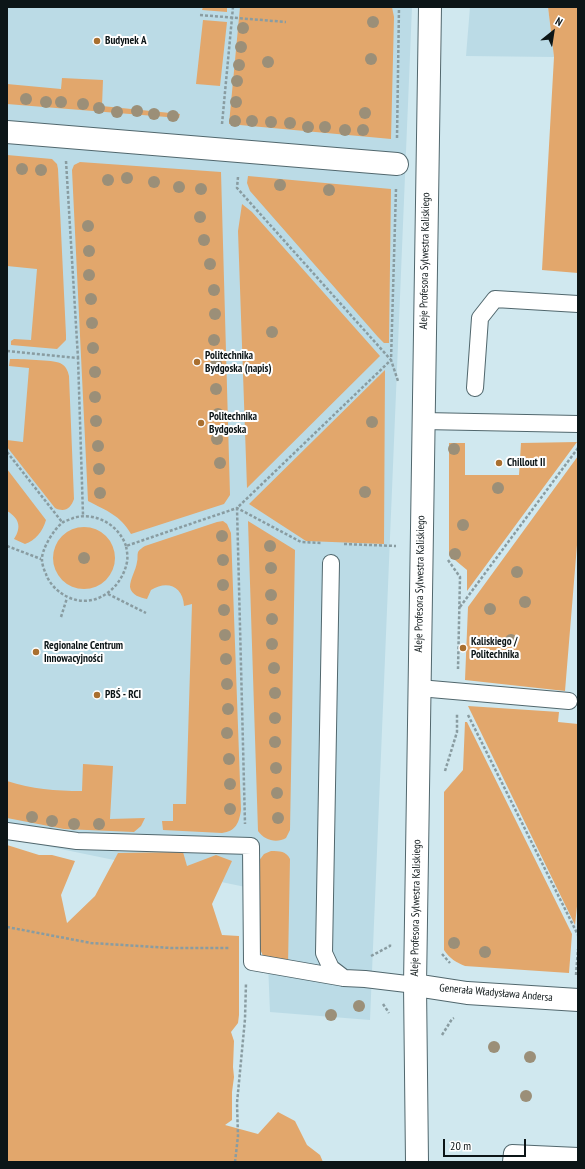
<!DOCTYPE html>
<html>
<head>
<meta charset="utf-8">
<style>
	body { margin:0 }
	#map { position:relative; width:585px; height:1169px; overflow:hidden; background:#d0e8ef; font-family:"PT Sans Narrow",sans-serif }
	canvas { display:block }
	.frame { position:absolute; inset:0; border:8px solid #0c1517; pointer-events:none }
	.north { position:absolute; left:533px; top:12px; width:40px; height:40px; -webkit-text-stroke:3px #fff; paint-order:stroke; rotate:30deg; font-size:11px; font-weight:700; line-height:16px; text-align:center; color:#0c1517 }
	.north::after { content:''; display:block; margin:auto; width:14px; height:18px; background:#0c1517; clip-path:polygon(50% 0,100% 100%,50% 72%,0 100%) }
	.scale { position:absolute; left:443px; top:1139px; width:83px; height:18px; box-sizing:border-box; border:2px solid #0c1517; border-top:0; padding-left:5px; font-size:12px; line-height:14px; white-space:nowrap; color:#0c1517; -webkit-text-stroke:3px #fff; paint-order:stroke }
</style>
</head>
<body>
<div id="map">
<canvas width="585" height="1169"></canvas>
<div class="frame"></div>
<div class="north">N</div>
<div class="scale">20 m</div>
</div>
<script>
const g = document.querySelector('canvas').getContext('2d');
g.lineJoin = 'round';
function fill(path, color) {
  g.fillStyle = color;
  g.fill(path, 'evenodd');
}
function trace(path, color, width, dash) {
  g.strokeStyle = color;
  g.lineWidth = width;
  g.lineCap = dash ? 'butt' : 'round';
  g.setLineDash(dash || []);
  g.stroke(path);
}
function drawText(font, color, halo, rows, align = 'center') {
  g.font = font + ' "PT Sans Narrow",sans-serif';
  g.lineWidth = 4;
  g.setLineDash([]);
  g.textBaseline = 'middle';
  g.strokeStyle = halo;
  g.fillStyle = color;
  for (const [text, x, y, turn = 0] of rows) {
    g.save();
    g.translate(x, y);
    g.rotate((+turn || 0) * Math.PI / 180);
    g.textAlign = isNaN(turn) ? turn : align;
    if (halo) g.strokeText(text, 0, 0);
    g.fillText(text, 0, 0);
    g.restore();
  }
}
fill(new Path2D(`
	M 7,7 L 412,7 L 370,1020 L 270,1012 L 265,891 L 7,838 Z
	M 470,7 L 548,7 L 554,57 L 466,56 Z`), '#bbdbe6');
fill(new Path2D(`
	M 203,7 L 227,7 L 227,12 L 202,10 Z
	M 240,7 L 392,7 L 394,17 L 391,139 L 229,124 Z
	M 548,7 L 578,7 L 578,273 L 542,270 L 554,57 Z
	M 203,20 L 227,22 L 220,86 L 196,84 Z
	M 62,78 L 103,80 L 102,106 L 180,114 L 179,118 L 7,104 L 7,84 L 61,89 Z
	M 7,155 L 52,159 L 57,164 L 58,169 L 66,335 L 66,340 L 57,349 L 11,345 L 11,341 L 14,339 L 31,340 L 37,269 L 7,266 Z
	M 80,162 L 221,172 L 230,495 L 224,504 L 131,534 C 120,515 107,511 88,501 L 72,170 L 74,165 Z
	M 248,176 L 391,189 L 389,343 L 384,343 L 378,337 L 250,191 L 247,183 Z
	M 242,204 L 252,212 L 380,356 L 247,488 L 238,231 Z
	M 10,359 C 20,359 53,360 60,363 C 66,366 68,371 69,376 L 74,499 C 71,508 65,513 55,508 L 7,447 L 7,440 L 23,442 L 29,368 L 9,366 Z
	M 385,370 L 384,544 L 306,541 L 249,504 Z
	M 577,442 L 467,591 L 467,570 L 449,555 L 449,443 L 465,443 L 465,475 L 519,475 L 521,443 Z
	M 578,456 L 578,533 L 565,691 L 465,680 L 468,607 Z
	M 7,469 L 46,520 C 43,531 35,541 25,544 L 14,539 C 22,527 19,518 7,511 Z
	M 223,521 L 227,524 L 231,533 L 241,810 C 239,823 236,831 222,833 L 163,830 L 162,821 L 173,821 L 173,804 L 186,804 L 192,604 L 184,606 C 183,586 167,580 151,590 L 147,599 C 141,598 131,595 130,587 C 130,579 136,570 137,562 C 138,559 137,555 138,552 C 140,549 142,548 145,546 L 217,522 Z
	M 248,521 L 295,550 L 290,830 L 286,838 C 277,843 265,841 258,831 Z
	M53 558a31 31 0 1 1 62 0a31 31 0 1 1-62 0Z
	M 468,706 L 559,712 L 558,722 L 578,724 L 578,897 L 575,925 Z
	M 465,722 L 467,722 L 572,934 L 569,973 L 465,966 C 457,963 449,958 444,950 L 444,792 L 463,770 Z
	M 83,764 L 113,766 L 110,819 L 145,818 L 141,826 L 134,832 L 64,829 L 7,818 L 7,781 C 32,789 55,791 82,791 Z
	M 7,845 L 39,855 L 52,855 L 75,861 L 61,895 L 67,923 L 95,896 L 118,853 L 183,852 L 187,866 L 216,855 L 232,861 L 212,904 L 222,935 L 239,936 L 239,1015 L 238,1023 L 231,1032 L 234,1041 L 233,1067 L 234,1077 L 232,1092 L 232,1120 L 225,1125 L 258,1134 L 278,1112 L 295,1121 L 307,1145 L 320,1155 L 323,1162 L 7,1162 Z
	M 271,851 C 280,851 286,851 290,859 L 288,965 L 263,956 L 257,942 L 258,862 L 264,854 Z`), '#e2a76c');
const service = new Path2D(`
	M 475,388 L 480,318 L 495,299 L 578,304
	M 423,421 L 578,424
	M 331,563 L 324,953 L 331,968 L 344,978
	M 419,688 L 569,701
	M 7,831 L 77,841 L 251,846 L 252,962 L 344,978 L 365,979 L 415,985
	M 511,1162 L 512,1153 L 578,1156`);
const pedestrian = new Path2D(`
	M 7,132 L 397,164`);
const tertiary = new Path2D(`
	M 415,985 L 467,993 L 578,1000
	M 417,1162 L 415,985 L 430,7`);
trace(service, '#51676d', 18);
trace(pedestrian, '#51676d', 24);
trace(tertiary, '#51676d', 24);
trace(new Path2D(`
	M 200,15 L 286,22
	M 222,124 L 233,7
	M 397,138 L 399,7
	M 66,161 L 78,358
	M 238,177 L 237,188 L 391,360 L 237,508 L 245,824
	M 396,189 L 391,360 L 398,381
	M 7,351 L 78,358 L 83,515
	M 7,452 L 62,522
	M 344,544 L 396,546
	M 7,546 L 41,559
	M 126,546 C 119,525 95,511 73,518 C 69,520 64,521 62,523 C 54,529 41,550 42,560 C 42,564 44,570 46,574 C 48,581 55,589 61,593 C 89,613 121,592 127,562 C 128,557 127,551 126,546 L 237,508 L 301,542 L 321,543
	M 448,560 L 460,577 L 458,669
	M 108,594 L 146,613
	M 460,607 L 578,448
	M 61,617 L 67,598
	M 468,715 L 578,935
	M 445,771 L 457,732 L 457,714
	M 7,927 L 91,943 L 171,948 L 230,948
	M 442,954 L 450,963
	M 371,956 L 390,946 L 390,944
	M 576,975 L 578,949
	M 383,1004 L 389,1013
	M 442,1035 L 452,1019 L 454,1018
	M 235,1162 L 238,1136 L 237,1103 L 245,1019 L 246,983`), '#899ca1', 2.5, [3, 2]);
trace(service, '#fff', 16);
trace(pedestrian, '#fff', 22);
trace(tertiary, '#fff', 22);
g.fillStyle = '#9b8f78';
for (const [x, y] of [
	[373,22],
	[243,28],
	[241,47],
	[371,59],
	[268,62],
	[239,65],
	[237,81],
	[26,99],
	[46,102],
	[61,102],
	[236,102],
	[83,104],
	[99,108],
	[137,111],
	[117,112],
	[365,113],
	[154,114],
	[173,116],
	[235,121],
	[252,121],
	[271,122],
	[290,123],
	[308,127],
	[325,127],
	[345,130],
	[363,130],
	[22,169],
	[41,170],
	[127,178],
	[108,180],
	[154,182],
	[280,185],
	[179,187],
	[201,189],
	[329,190],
	[200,217],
	[88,226],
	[204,240],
	[89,251],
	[210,264],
	[89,275],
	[214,290],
	[91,299],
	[215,314],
	[92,323],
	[272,332],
	[214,340],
	[93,348],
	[216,364],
	[95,372],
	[216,389],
	[95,397],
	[218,414],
	[96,421],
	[372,422],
	[217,439],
	[98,446],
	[454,449],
	[220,463],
	[99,469],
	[498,488],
	[365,492],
	[100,493],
	[463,525],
	[222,536],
	[270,546],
	[455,554],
	[84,558],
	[223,560],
	[271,568],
	[517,572],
	[223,585],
	[271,595],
	[525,602],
	[490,609],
	[224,610],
	[272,619],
	[225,635],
	[511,640],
	[272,644],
	[226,659],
	[274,668],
	[227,684],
	[275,693],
	[228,709],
	[275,718],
	[227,733],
	[275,742],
	[229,759],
	[276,768],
	[230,784],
	[277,793],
	[230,809],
	[32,817],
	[278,818],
	[52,821],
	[74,824],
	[99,824],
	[454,943],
	[485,952],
	[359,1006],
	[331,1015],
	[494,1047],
	[530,1057],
	[526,1096]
]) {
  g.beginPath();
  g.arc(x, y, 6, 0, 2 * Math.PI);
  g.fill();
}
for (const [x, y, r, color] of [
	[97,41,4,"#a96f2f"],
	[197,362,4,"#a96f2f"],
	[201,423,4,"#a96f2f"],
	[499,463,4,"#a96f2f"],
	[463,648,4,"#a96f2f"],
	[36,652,4,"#a96f2f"],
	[97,695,4,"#a96f2f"]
]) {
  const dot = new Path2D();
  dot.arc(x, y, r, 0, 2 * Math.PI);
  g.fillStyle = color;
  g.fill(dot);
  trace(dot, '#fff', 1.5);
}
drawText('bold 11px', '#0c1517', '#fff', [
	["Budynek A",105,41],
	["Politechnika",205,356],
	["Bydgoska (napis)",205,369],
	["Politechnika",209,417],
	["Bydgoska",209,430],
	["Chillout II",507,463],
	["Kaliskiego /",471,642],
	["Politechnika",471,655],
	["Regionalne Centrum",44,646],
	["Innowacyjności",44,659],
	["PBŚ - RCI",105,695]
], 'left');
drawText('11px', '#0c1517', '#fff', [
	["Aleje Profesora Sylwestra Kaliskiego",425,261,-89],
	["Aleje Profesora Sylwestra Kaliskiego",420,584,-89],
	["Aleje Profesora Sylwestra Kaliskiego",416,908,-89],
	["Generała Władysława Andersa",496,993,5]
]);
</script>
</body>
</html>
